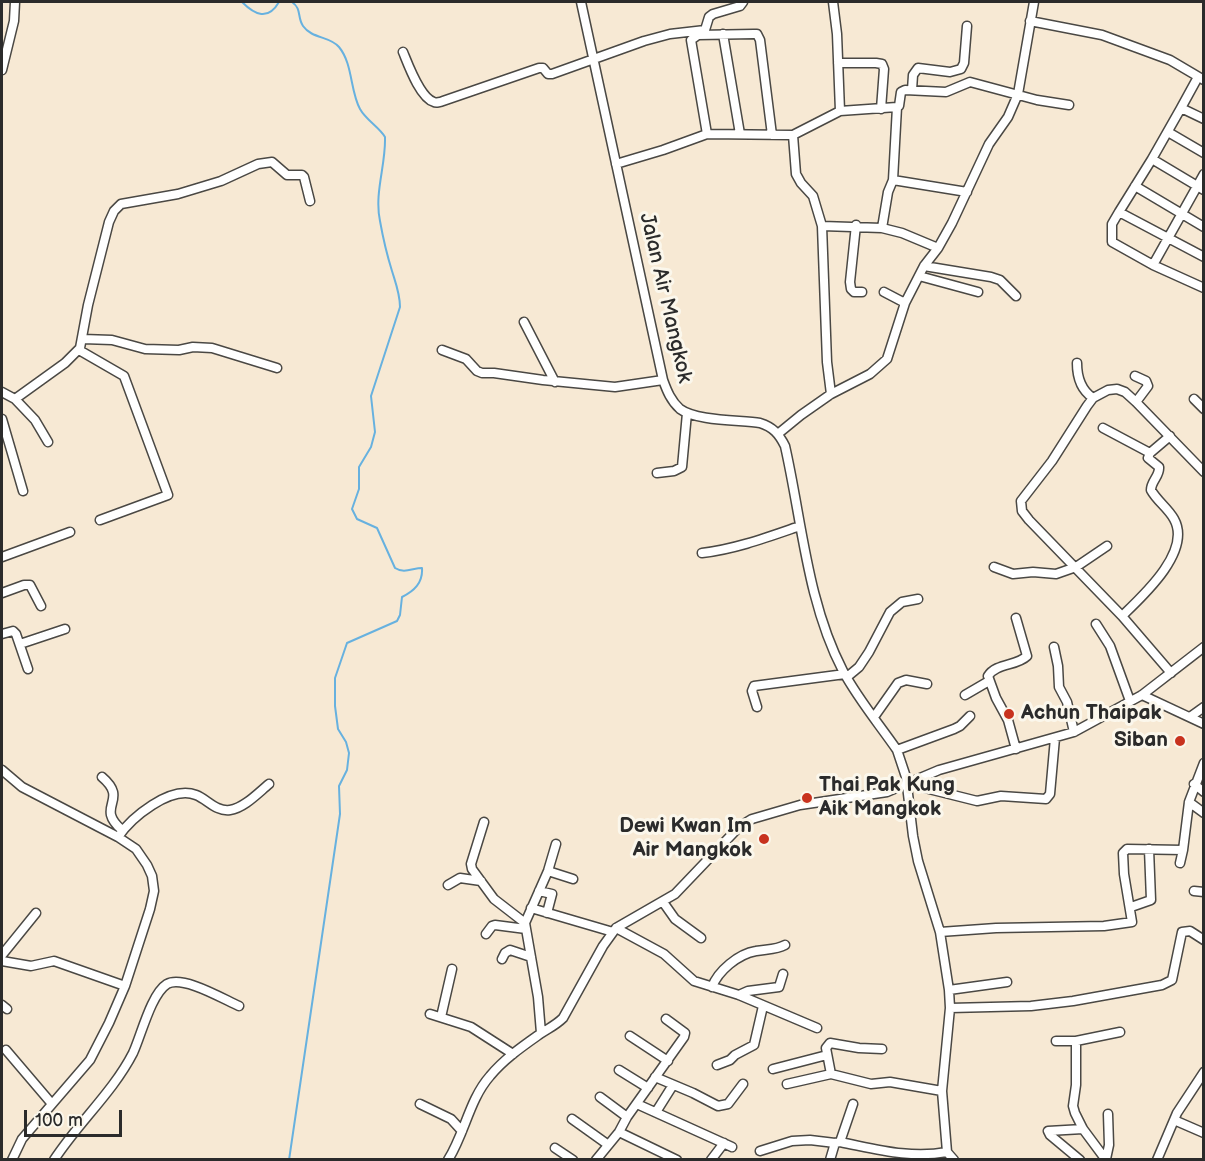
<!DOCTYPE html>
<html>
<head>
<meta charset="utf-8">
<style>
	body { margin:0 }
	#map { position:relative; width:1205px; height:1161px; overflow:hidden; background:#f7e9d4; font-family:"Balsamiq Sans",sans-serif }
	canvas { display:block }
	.frame { position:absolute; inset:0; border:3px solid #2b2b2b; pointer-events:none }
	.scale { position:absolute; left:24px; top:1110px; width:98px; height:27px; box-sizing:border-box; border:3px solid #2b2b2b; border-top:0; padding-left:8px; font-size:18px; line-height:21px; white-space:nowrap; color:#2b2b2b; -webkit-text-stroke:4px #fbf7ec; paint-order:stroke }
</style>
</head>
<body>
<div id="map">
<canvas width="1205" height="1161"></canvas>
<div class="frame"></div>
<div class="scale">100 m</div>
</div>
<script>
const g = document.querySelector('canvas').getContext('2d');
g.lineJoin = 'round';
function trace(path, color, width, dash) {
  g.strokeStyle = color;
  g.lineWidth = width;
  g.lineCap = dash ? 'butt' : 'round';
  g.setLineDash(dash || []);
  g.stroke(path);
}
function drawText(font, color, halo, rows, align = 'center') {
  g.font = font + ' "Balsamiq Sans",sans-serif';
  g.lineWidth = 6;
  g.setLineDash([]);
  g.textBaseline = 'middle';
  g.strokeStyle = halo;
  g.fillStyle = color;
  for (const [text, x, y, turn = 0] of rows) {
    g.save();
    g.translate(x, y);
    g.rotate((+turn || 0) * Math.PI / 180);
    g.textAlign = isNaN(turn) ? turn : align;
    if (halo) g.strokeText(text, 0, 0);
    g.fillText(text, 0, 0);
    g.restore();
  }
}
trace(new Path2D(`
	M 242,2 C 255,15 268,21 279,2
	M 289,1160 L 340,814 L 339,786 L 347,770 L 349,753 L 346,742 L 338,729 L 335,706 L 335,678 L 347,643 L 397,621 L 400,615 L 402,597 C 414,591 423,583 422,568 C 413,568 404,574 395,568 L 377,528 L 357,519 L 352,509 L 359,489 L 359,467 L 371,447 L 375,432 L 371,396 L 400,307 C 400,294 396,284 392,271 C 387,255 383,238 380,221 C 374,193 386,165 385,137 C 379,127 366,120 360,109 C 350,91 353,64 339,47 C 330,36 312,39 303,26 C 297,17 302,9 292,2`), '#67b1df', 2);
const minor = new Path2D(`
	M 581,2 L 663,380 C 667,391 671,401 680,409 C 696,421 740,420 760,423 C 773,427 779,434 785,446 C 802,521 807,602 843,671 C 858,699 879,724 897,750 L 906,777 L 913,836 L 918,861 L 940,932 L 949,990 L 950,1008 L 942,1091 L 947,1152 L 954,1160
	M 833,2 L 837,34 L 840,111
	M 1030,21 L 1102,35 L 1170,60 L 1204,80
	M 723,34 L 740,134
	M 403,52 C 408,64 420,98 434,102 C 436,103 441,102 443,101 L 539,68 L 543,68 L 548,74 L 552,74 L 644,41 L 670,34 L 705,30 L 709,17 L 713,14 L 740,6 L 743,2
	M 838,63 L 876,63 L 882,64 L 884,69 L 881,109
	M 2,70 L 14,21 L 15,2
	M 1198,77 L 1181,108 L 1204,119
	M 912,90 L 913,75 L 918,68 L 950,72 L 961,69 L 964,63 L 967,26
	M 1181,108 L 1152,159 L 1204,190
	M 1168,132 L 1204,153
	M 707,134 L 691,40 L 698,35 L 754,34 L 757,34 L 760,40 L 772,135
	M 793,135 L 796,174 L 801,183 L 813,196 L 822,226 L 827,362 L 831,394
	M 1152,159 L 1119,212 L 1204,257
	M 616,164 L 663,150 L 707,134 L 793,135 L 840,111 L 897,107 L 899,106 L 901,92 L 905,90 L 946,92 L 970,82 L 1037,100 L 1069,105
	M 1204,174 L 1153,265 L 1204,288
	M 893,180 L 967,192
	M 1135,186 L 1204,227
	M 1119,212 L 1112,224 L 1112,242 L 1153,265
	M 856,225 L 850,282 L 851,289 L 854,292 L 862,292
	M 822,226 L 882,228 L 902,233 L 938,248
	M 882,228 L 888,192 L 893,180 L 897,107
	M 924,266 L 991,277 L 1000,280 L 1016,296
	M 919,276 L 978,292
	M 884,292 L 905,303
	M 524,322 L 555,382
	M 83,339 L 112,340 L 145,349 L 179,350 L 193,347 L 212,348 L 277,368
	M 79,350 L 124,376 L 168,495 L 100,520
	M 442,350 L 466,359 L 477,371 L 482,373 L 494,373 L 543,380 L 615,387 L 663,380
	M 1077,363 C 1077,378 1081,390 1093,398
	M 1135,376 L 1146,381 L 1148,386 L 1136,402
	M 2,392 L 15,399 L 65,363 L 80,348 L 88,305 L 109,222 L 114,211 L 121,204 L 178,194 L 221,181 L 258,164 L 272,162 L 287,175 L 302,175 L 304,177 L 310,201
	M 15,399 L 35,420 L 48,442
	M 1194,399 L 1204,409
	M 2,419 L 23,491
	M 1103,428 L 1150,453
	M 779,433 L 801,415 L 831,394 L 870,374 L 887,359 L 905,303 L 924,266 L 938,248 L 952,223 L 989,144 L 1008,117 L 1018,94 L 1034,2
	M 657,473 L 674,471 L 682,467 L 687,413
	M 702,553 C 736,549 768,537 800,526
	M 2,557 L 70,532
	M 994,567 L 1013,574 L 1033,572 L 1056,574 L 1076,567 L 1107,546
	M 2,593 L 24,585 L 30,585 L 41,606
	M 1122,616 C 1144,595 1192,551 1174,519 C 1168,508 1157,501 1151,490 C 1151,481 1160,476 1159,467 L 1148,458 L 1150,453 L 1170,436
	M 1016,618 L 1027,656 C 1017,666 996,663 988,676 L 996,698 L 1008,720 L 1016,749
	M 1096,624 L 1110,646 L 1130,701
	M 2,634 L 13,631 L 16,634 L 28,669
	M 20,644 L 65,629
	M 1054,647 L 1058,666 L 1059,687 L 1067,702 L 1074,732
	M 1171,673 L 1122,616 L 1029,520 L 1022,511 L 1021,501 L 1052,461 L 1087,406 L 1093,398 L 1108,390 L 1117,389 L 1125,392 L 1136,402 L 1204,472
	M 847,677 L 859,667 L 869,652 L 890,612 L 902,602 L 918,599
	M 965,695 L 989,681
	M 1142,695 L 1204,724
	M 757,707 L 752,691 L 754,686 L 845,674
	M 874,717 L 898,683 L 906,680 L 927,684
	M 1190,717 L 1204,707
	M 897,750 L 954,729 L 960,726 L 970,716
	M 2,770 L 22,787 L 118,837 L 136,849 L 147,865 L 152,876 L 154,891 L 150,909 L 125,986 L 109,1023 L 90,1060 L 22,1139 L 12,1160
	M 102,777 C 130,801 94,806 122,830
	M 913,781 L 918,786 L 925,788 L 977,801 L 1001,796 L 1046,799 L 1050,794 L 1055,738
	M 1194,784 L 1204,792
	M 1189,802 L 1204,813
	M 484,822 L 471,864 L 472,869 L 494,899 L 525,923
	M 118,837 C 131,818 170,785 196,795 C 207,799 216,812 230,810 C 244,808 258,793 269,784
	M 1180,863 L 1183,850
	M 548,871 L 573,879
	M 448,885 L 460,878 L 481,881
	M 539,891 L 552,894 L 547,913
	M 1194,891 L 1204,892
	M 663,902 L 675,919 L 701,938
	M 1131,907 L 1151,900 L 1149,849
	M 531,908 L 613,932
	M 616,928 L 664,954 L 694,981 L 739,995 L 817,1028
	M 940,932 L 996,928 L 1104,926 L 1132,922 L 1124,874 L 1123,853 L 1127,849 L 1183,850 L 1189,802 L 1204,763
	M 486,934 L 492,926 L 495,925 L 526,929
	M 2,955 L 36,913
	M 502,959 L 505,953 L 510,950 L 531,957
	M 2,961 L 31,966 L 54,961 L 125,986
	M 712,987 C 718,971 738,954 756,951 C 766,949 776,950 785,945
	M 949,990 L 1007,982
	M 739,995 L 748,991 L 779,987 L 783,974
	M 2,1005 L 7,1009
	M 950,1008 L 1031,1006 L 1073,1001 L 1162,985 L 1172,980 L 1182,932 L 1190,931 L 1204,940
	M 430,1014 L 471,1027 L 513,1054
	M 441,1017 L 452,969
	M 541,1033 L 538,997 L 525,923 L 548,871 L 556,844
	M 630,1036 L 668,1061
	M 1056,1041 L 1076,1041 L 1120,1032
	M 1076,1041 L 1076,1085 L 1073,1106 L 1075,1113 L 1083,1129 L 1106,1160
	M 6,1050 L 52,1104
	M 717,1065 L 730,1060 L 735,1055 L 754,1045 L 763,1006
	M 773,1069 L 827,1055
	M 619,1070 L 648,1088
	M 831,1074 L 826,1048 L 830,1043 L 859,1048 L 882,1049
	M 655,1077 L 693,1093 L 718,1106 L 728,1104 L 743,1084
	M 787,1084 L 831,1074 L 871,1084 L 890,1082 L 942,1091
	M 600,1097 L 627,1117
	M 420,1104 L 451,1119 L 462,1131
	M 637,1104 L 732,1147
	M 656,1112 L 673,1085
	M 572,1119 L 607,1144
	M 1174,1120 L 1204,1133
	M 619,1132 L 677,1160
	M 840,1142 L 853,1104
	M 555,1148 L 573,1160
	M 760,1151 L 792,1141 L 810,1140 L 835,1143
	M 1106,1159 L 1109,1145 L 1108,1114
	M 54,1160 C 78,1123 113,1092 133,1053 C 141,1036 151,994 167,984 C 183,975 223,999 239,1006
	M 448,1160 C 465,1133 469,1100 490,1076 C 504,1059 523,1046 540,1034 C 549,1028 556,1025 563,1018 L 603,946 L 616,928 L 675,894 L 739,827 L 752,819 L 800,805 L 887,792 L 939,770 L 1074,732 L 1142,695 L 1204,647
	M 596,1160 L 619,1132 L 627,1117 L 684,1037 L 685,1033 L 666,1019
	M 711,1160 L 724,1143
	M 830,1160 L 835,1143 L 840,1142 C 876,1149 910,1159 947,1152
	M 1080,1160 L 1050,1135 L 1048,1131 L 1083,1129
	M 1157,1160 L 1177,1113 L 1204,1072`);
trace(minor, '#4a4844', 11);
trace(minor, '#fff', 8);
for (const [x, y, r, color] of [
	[1009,714,6,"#c8321e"],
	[1180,741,6,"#c8321e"],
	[807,798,6,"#c8321e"],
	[764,839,6,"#c8321e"]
]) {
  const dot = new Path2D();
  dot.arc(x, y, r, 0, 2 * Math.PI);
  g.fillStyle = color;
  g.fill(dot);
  trace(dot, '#fbf7ec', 2);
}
drawText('21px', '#2b2b2b', '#fbf7ec', [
	["Jalan Air Mangkok",665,298,77]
]);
drawText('bold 21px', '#2b2b2b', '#fbf7ec', [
	["Achun Thaipak",1021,714],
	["Siban",1168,741,"right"],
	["Thai Pak Kung",819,786],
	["Aik Mangkok",819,810],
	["Dewi Kwan Im",752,827,"right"],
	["Air Mangkok",752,851,"right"]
], 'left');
</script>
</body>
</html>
